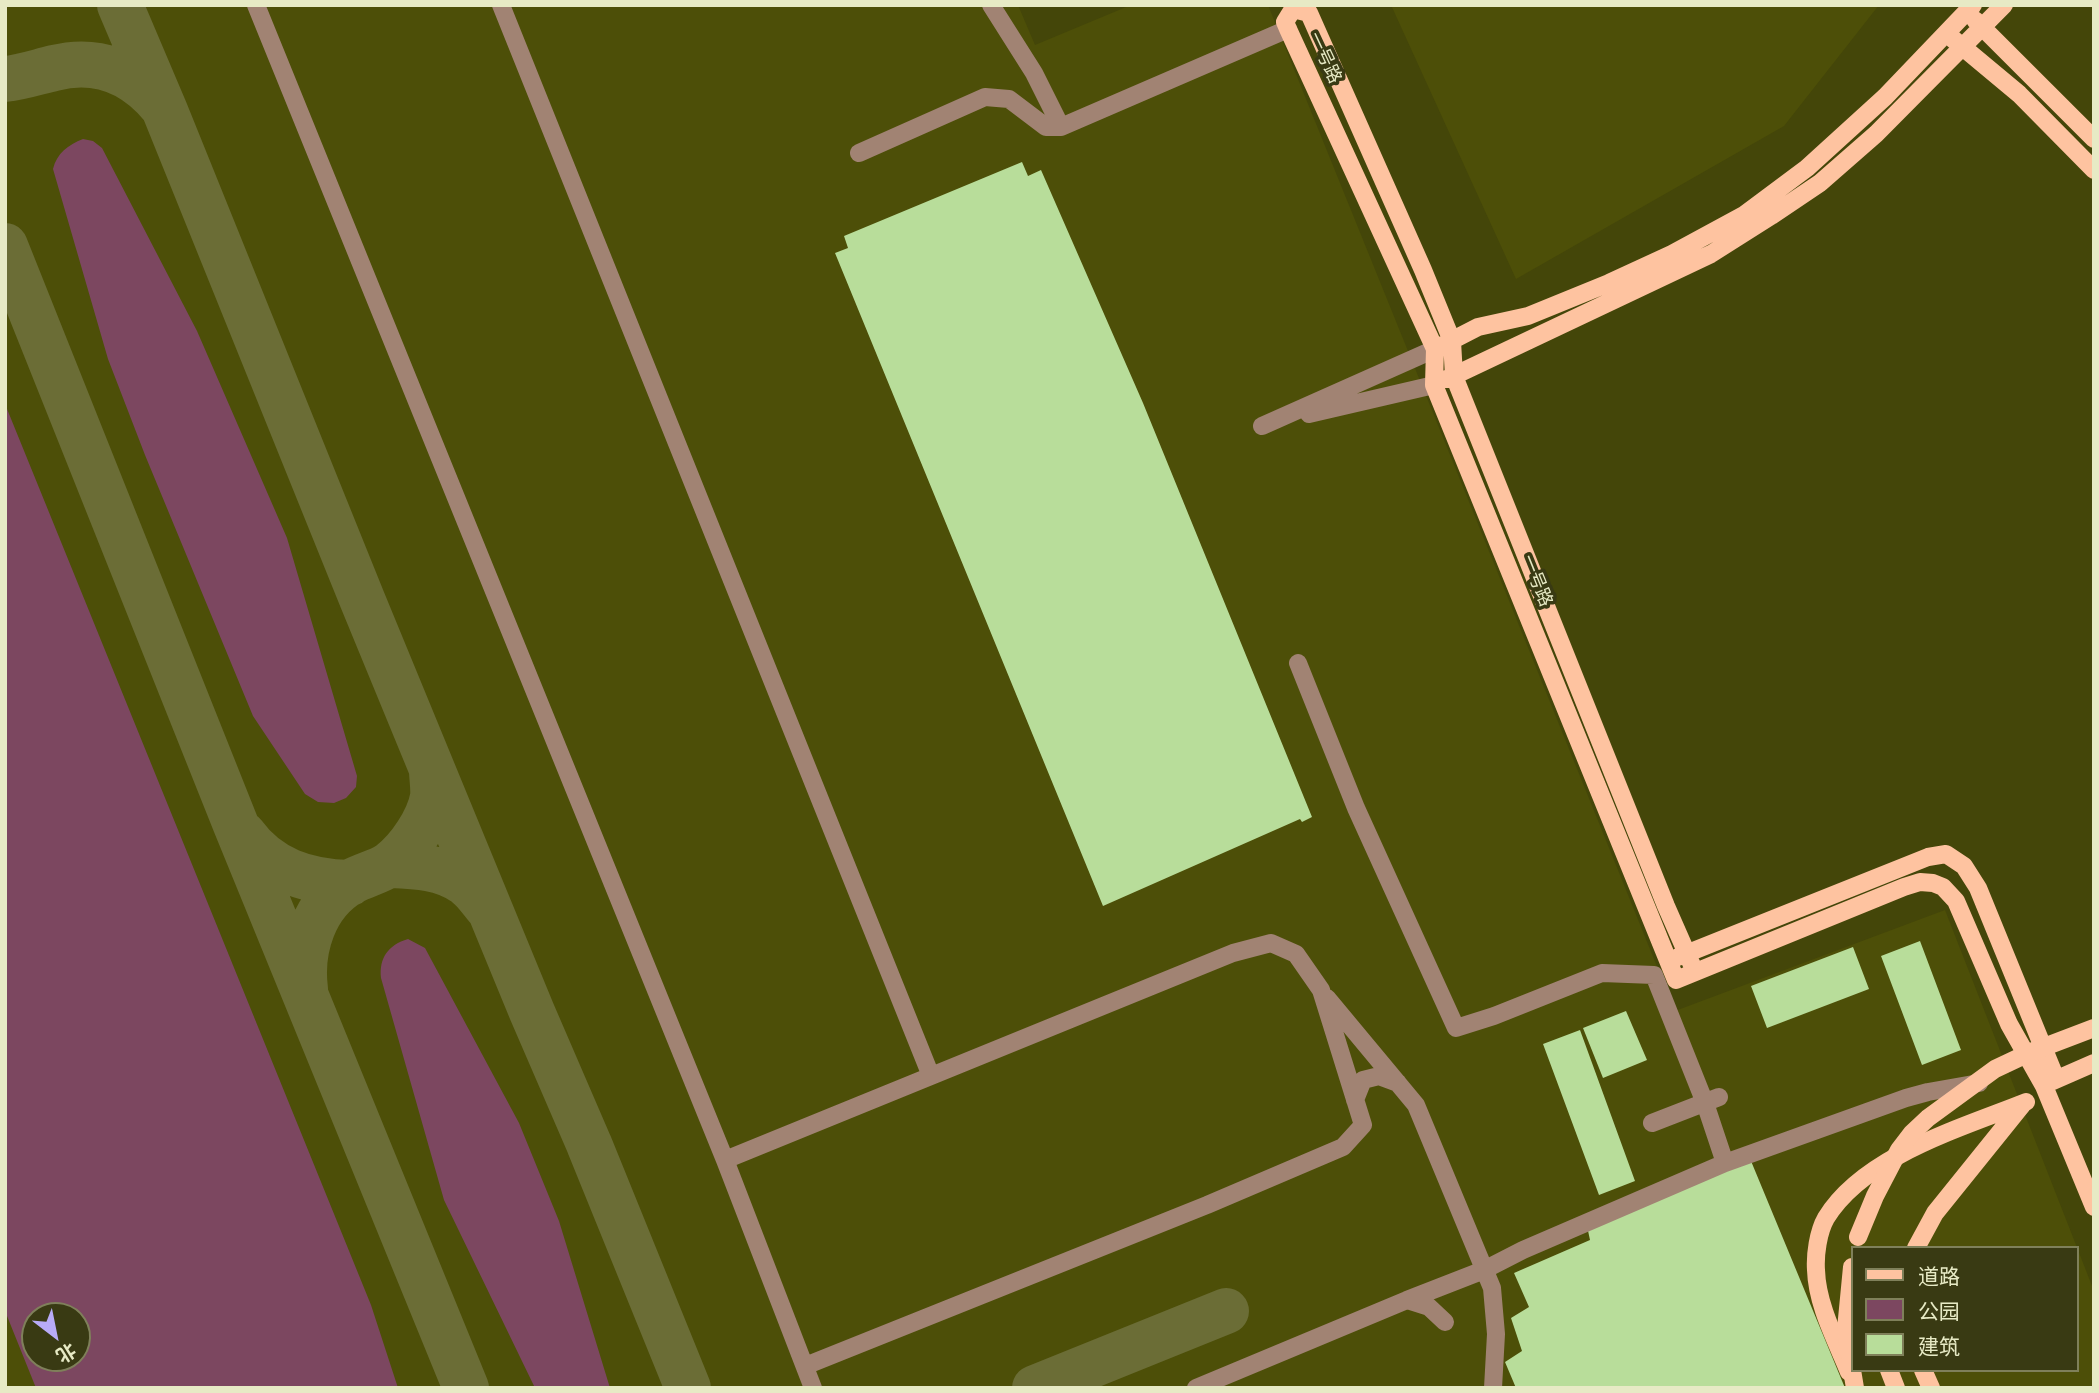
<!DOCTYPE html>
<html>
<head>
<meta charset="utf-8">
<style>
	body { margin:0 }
	#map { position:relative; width:2099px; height:1393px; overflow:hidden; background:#444609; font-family:"DejaVu Sans","Noto Sans SC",sans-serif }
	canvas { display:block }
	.frame { position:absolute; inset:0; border:7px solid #e7eac5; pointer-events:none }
	.legend { position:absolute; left:1851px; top:1246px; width:228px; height:126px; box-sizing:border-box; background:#393a13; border:2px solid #7f805a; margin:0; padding:9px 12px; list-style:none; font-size:21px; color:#e7eac5 }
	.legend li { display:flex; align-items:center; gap:14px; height:35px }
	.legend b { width:35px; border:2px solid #7f805a }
	.north { position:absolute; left:21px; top:1302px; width:70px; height:70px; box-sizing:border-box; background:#393a13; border:2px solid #7f805a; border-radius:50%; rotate:148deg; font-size:19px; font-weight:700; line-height:28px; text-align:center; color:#e7eac5 }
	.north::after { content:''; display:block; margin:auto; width:24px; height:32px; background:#b8abf7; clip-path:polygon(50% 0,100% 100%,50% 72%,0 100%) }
</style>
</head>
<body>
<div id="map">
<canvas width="2099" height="1393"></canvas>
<div class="frame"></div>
<ul class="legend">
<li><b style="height:9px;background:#fec3a0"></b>道路</li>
<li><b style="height:19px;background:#7c4760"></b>公园</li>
<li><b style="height:19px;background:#b8dd9a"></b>建筑</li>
</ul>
<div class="north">北</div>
</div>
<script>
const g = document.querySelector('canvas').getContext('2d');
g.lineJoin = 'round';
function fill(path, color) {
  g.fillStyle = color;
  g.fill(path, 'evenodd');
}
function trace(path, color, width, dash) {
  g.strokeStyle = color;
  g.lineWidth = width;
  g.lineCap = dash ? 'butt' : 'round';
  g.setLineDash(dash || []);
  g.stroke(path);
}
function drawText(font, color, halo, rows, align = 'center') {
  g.font = font + ' "DejaVu Sans","Noto Sans SC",sans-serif';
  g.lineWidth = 7;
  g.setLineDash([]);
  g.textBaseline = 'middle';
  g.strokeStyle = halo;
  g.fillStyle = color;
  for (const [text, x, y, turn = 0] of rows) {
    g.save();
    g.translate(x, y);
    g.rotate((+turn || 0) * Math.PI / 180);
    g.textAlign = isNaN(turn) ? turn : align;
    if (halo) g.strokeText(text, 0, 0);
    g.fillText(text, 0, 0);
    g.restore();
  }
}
fill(new Path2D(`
	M 5,5 L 1018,5 L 1035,45 L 1131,5 L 1268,5 L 1675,1011 L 1945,910 L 2094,1291 L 2094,1388 L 5,1388 ZM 1852,1248 L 2076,1248 L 2076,1370 L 1852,1370 ZM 35,1316 L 77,1316 L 77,1358 L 35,1358 Z
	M 1391,5 L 1879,5 L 1784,126 L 1516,279 Z`), '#4d4f08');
fill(new Path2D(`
	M 83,139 L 93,141 L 102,148 L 197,331 L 287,538 L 357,776 L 356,787 L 346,798 L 334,803 L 318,802 L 305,794 L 253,716 L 145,455 L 108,359 L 53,169 C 57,153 68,145 83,139 Z
	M 5,404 L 371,1305 L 398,1388 L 36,1388 L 5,1311 ZM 35,1316 L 77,1316 L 77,1358 L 35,1358 Z
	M 408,939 L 425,948 L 519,1123 L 559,1221 L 610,1388 L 535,1388 L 444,1200 L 381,978 C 379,958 388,945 408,939 Z`), '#7c4760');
trace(new Path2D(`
	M 120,5 L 165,111 L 362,599 L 532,1012 L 589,1144 L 688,1388
	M 5,79 C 23,77 37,72 54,68 C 98,57 134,72 162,106
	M 5,246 L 236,825 L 466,1388
	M 243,834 C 269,870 307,882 350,883
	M 390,865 C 416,866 443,867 465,883 C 474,889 481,900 488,908
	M 305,989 C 300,949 314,903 351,882 C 363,875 379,872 390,864 C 409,850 429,820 433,797 C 434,788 432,778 432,770
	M 1035,1388 L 1226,1311`), '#6b6d36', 46);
fill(new Path2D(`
	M 1022,162 L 1028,176 L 1041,170 L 1143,403 L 1312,817 L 1302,822 L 1300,819 L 1103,906 L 835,253 L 848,248 L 844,236 Z
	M 1920,941 L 1961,1050 L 1922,1065 L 1881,956 Z
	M 1853,947 L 1869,989 L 1767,1028 L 1751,986 Z
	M 1626,1011 L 1647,1060 L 1603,1078 L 1583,1028 Z
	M 1580,1030 L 1635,1181 L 1599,1195 L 1543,1044 Z
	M 1751,1161 L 1845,1388 L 1516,1388 L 1505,1362 L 1522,1351 L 1511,1318 L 1529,1307 L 1514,1273 L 1590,1240 L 1587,1226 Z`), '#b8dd9a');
trace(new Path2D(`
	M 256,5 L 725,1160 L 813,1388
	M 501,5 L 931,1076
	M 991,5 L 1034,73 L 1061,127
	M 859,153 L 985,97 L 1009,99 L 1046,127 L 1061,127 L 1288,29
	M 1309,414 L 1434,385
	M 1262,426 L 1435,349
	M 1298,663 L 1356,808 L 1456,1028 L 1494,1016 L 1602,973 L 1654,975 L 1705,1103 L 1725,1163 L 1906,1098 L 1928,1092 L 1979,1083
	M 1327,998 L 1416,1105 L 1492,1288 L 1496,1334 L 1493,1388
	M 1355,1100 L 1363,1080 L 1379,1076 L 1398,1083
	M 1652,1123 L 1719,1097
	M 725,1160 L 1233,953 L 1271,943 L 1296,954 L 1321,990 L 1363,1125 L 1343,1147 L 1207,1205 L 805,1366
	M 1407,1300 L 1484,1270 L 1523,1250 L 1725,1163
	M 1196,1388 L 1407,1300 L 1429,1307 L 1445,1322`), '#a18373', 18);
trace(new Path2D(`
	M 1975,20 L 2094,139
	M 1953,39 L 2019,94 L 2094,170
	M 1443,345 L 1478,327 L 1528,316 L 1609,283 L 1672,254 L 1744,215 L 1807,168 L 1885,97 L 1973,5
	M 1447,379 L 1711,254 L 1771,216 L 1820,183 L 1876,134 L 2004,5
	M 1678,957 L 1928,857 L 1946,854 L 1964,866 L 1978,888 L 2056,1079
	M 1695,972 L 1666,906 L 1454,376 L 1452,341 L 1423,270 L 1309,13 L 1293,9 L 1285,22 L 1288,29 L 1435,349 L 1434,385 L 1676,980 L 1904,887 L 1920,882 L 1933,883 L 1943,887 L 1956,901 L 2009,1024 L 2044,1086 L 2094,1207
	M 2046,1084 L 2094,1063
	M 1916,1248 L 1935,1213 L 2022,1105
	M 1889,1370 L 1896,1388
	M 1923,1370 L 1931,1388
	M 1849,1372 C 1836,1340 1817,1305 1816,1270 C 1815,1255 1818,1232 1826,1218 C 1864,1156 1961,1128 2026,1102`), '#fec3a0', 18);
trace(new Path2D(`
	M 1858,1237 L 1875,1196 L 1899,1150 L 1912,1133 L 1928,1118 L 1995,1069 L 2031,1052 L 2094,1028
	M 1852,1267 L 1846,1329 L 1852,1370
	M 1852,1370 L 1855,1388`), '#fec3a0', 18);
drawText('18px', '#e7eac5', '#393a13', [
	["一号路",1324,58,65],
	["一号路",1536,581,68]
]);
</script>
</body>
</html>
